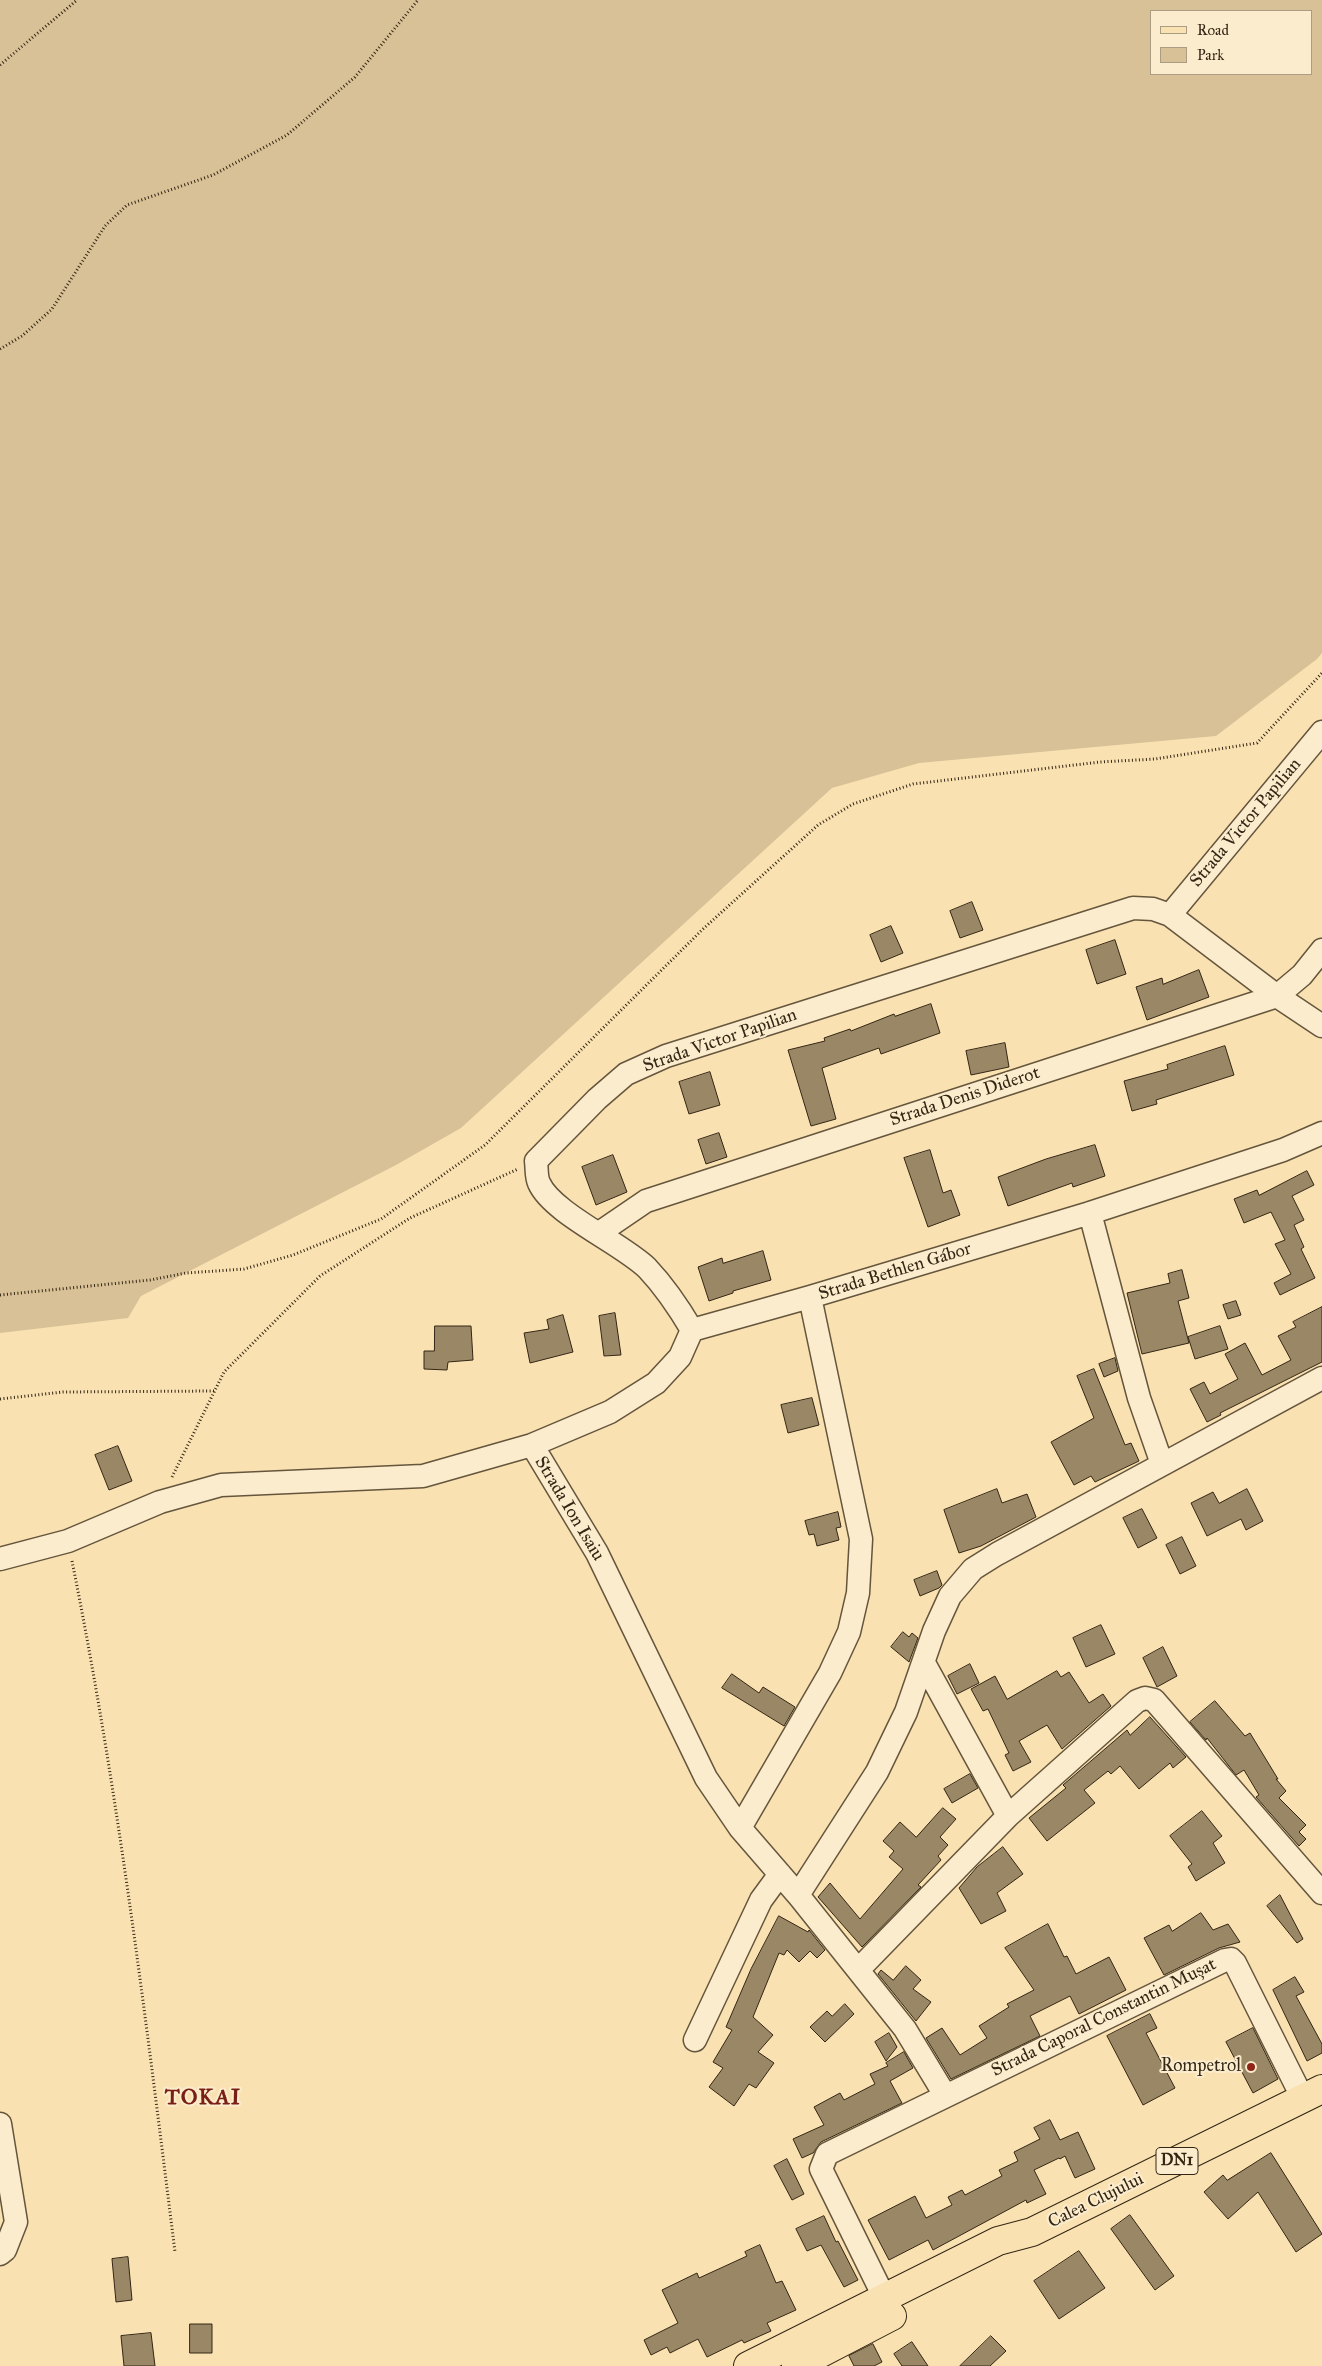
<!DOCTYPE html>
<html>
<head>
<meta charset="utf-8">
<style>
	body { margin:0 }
	#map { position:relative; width:1322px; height:2366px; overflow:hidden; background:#f9e1b2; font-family:"IM FELL Great Primer",serif }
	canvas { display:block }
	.legend { position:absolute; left:1150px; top:10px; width:162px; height:65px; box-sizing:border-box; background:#fbeccd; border:1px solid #ab9d83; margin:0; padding:6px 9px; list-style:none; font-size:15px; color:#342614 }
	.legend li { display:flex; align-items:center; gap:10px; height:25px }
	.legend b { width:25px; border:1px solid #ab9d83 }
</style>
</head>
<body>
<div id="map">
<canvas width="1322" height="2366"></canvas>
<ul class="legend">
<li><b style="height:6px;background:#f9e1b2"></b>Road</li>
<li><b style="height:14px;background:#d8c197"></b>Park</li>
</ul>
</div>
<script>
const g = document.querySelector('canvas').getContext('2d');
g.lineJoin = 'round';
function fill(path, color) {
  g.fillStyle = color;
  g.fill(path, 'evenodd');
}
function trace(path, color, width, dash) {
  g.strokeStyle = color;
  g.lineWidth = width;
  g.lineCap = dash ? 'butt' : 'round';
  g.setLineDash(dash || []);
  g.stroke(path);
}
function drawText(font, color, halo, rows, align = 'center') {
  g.font = font + ' "IM FELL Great Primer",serif';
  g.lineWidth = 4;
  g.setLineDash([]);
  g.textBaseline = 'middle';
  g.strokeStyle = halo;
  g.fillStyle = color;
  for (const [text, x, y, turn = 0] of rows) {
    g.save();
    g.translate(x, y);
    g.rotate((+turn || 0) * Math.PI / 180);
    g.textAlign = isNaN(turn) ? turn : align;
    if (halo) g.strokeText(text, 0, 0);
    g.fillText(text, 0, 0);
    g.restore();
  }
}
fill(new Path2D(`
	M 0,0 L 1322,0 L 1322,653 L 1317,659 L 1216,736 L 919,763 L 832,788 L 461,1128 L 396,1165 L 141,1296 L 128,1318 L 0,1333 ZM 1151,11 L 1311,11 L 1311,74 L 1151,74 Z`), '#d8c197');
const building = new Path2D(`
	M 972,902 L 983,930 L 960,938 L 950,911 Z
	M 891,926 L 903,953 L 881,962 L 870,935 Z
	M 1115,940 L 1126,974 L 1097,984 L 1086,950 Z
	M 1199,970 L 1209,997 L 1147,1020 L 1136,987 L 1162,978 L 1163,984 Z
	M 931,1004 L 940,1033 L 881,1054 L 879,1048 L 822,1068 L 836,1119 L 811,1126 L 788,1050 L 825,1041 L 824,1038 L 850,1029 L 851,1031 L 894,1014 L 895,1016 Z
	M 1005,1043 L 1009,1067 L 971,1075 L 966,1051 Z
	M 1225,1046 L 1234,1075 L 1156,1100 L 1157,1104 L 1132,1111 L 1124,1081 L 1168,1069 L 1167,1065 Z
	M 710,1072 L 720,1105 L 689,1114 L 679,1082 Z
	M 719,1133 L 727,1157 L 706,1164 L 698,1140 Z
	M 1095,1145 L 1105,1176 L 1073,1187 L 1072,1183 L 1008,1206 L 998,1177 L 1046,1159 Z
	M 930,1150 L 943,1193 L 951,1190 L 960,1215 L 928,1227 L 904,1158 Z
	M 613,1155 L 627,1192 L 596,1205 L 582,1167 Z
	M 1307,1171 L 1314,1185 L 1292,1196 L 1304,1220 L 1294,1225 L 1304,1247 L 1301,1249 L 1315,1278 L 1280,1295 L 1274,1283 L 1291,1274 L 1275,1244 L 1285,1240 L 1271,1212 L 1244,1223 L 1234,1199 L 1257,1190 L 1259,1195 Z
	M 763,1251 L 771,1280 L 733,1291 L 733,1293 L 709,1301 L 698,1267 L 722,1258 L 723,1263 Z
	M 1182,1270 L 1189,1298 L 1178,1301 L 1189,1343 L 1142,1354 L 1127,1293 L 1170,1283 L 1168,1274 Z
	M 1236,1301 L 1241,1315 L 1228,1319 L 1223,1305 Z
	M 1322,1307 L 1322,1362 L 1220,1413 L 1221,1415 L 1207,1422 L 1190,1389 L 1204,1382 L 1210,1394 L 1238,1379 L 1225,1354 L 1245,1343 L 1262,1375 L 1291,1360 L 1278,1336 L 1296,1327 L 1293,1322 Z
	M 615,1313 L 621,1355 L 604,1356 L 599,1316 Z
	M 563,1315 L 573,1352 L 530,1363 L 524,1333 L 549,1329 L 547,1320 Z
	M 435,1326 L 471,1326 L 473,1360 L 448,1362 L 447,1370 L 424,1369 L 424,1351 L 434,1351 Z
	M 1220,1326 L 1228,1349 L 1195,1359 L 1188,1337 Z
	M 1115,1358 L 1118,1371 L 1104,1377 L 1099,1364 Z
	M 1094,1369 L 1125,1445 L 1131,1443 L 1139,1461 L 1095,1482 L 1091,1476 L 1074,1485 L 1051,1442 L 1094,1418 L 1077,1376 Z
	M 812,1398 L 819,1425 L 788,1433 L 781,1405 Z
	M 118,1446 L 132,1481 L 109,1490 L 95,1455 Z
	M 997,1489 L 1002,1503 L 1027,1494 L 1036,1517 L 981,1546 L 959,1553 L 944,1510 Z
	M 1247,1489 L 1263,1521 L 1246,1530 L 1241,1519 L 1207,1536 L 1191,1503 L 1213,1492 L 1219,1503 Z
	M 1142,1509 L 1157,1538 L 1138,1548 L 1123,1518 Z
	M 838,1512 L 841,1527 L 836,1528 L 839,1540 L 817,1546 L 814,1534 L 809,1535 L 805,1521 Z
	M 1182,1537 L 1196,1566 L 1180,1574 L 1166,1545 Z
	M 937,1571 L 942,1585 L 939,1588 L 920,1596 L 914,1580 Z
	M 1101,1625 L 1115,1654 L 1086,1667 L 1073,1638 Z
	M 903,1632 L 909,1637 L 912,1633 L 918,1638 L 909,1662 L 891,1647 Z
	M 1163,1647 L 1177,1676 L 1157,1687 L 1143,1658 Z
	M 970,1664 L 979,1683 L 957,1694 L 948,1676 Z
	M 1057,1671 L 1061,1677 L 1069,1672 L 1089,1703 L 1103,1694 L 1111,1706 L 1062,1749 L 1047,1725 L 1019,1741 L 1031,1762 L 1013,1771 L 1005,1755 L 1009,1753 L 988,1709 L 983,1711 L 971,1689 L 995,1676 L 1007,1699 Z
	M 732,1674 L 759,1693 L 763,1687 L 795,1707 L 784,1726 L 722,1688 Z
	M 1215,1701 L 1245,1736 L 1250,1733 L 1278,1779 L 1276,1779 L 1286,1791 L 1279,1798 L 1306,1825 L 1299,1832 L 1306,1839 L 1299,1846 L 1256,1797 L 1259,1795 L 1244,1770 L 1236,1775 L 1207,1738 L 1206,1740 L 1190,1722 Z
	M 1150,1717 L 1186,1757 L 1173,1768 L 1170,1763 L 1139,1789 L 1120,1766 L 1111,1774 L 1108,1771 L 1084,1790 L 1095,1803 L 1047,1841 L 1029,1818 L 1066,1788 L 1063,1785 L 1127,1730 L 1130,1735 Z
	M 970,1774 L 978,1788 L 952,1803 L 944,1789 Z
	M 943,1808 L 956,1819 L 940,1837 L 948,1845 L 938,1856 L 941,1860 L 918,1885 L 921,1887 L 862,1947 L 818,1897 L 830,1883 L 860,1919 L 903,1869 L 889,1857 L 894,1851 L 883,1841 L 900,1822 L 916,1837 Z
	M 1202,1811 L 1222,1836 L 1213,1843 L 1225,1863 L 1196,1881 L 1188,1867 L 1192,1864 L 1170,1836 Z
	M 1003,1847 L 1023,1874 L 997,1893 L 1006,1911 L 981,1924 L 959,1888 L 977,1867 Z
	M 1280,1895 L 1303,1939 L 1297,1943 L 1267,1906 Z
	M 1201,1913 L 1213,1930 L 1228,1924 L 1240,1942 L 1219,1948 L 1164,1975 L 1144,1938 L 1169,1925 L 1172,1931 Z
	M 779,1916 L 808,1932 L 809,1930 L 825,1950 L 817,1958 L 810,1951 L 799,1962 L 787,1950 L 784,1955 L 779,1953 L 753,2017 L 773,2035 L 758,2052 L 774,2063 L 756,2088 L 749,2084 L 734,2106 L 709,2087 L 723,2068 L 713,2062 L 732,2030 L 726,2027 L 751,1969 Z
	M 1048,1924 L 1064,1957 L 1067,1956 L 1076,1974 L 1109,1957 L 1126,1990 L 1079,2014 L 1070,1996 L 1030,2016 L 1040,2036 L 951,2079 L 926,2038 L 942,2028 L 960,2055 L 987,2038 L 979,2026 L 1009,2007 L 1007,2004 L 1034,1990 L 1005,1948 Z
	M 906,1966 L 921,1980 L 913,1989 L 931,2002 L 916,2021 L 878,1974 L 881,1970 L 893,1980 Z
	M 1295,1977 L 1304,1992 L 1296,1996 L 1322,2044 L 1322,2053 L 1307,2061 L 1273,1990 Z
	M 845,2004 L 854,2014 L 825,2042 L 810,2027 L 827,2011 L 832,2016 Z
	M 1150,2014 L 1157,2028 L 1146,2033 L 1175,2088 L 1143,2105 L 1107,2036 Z
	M 1253,2028 L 1278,2079 L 1253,2093 L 1226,2042 Z
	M 889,2033 L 897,2047 L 886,2061 L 875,2042 Z
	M 904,2052 L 913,2068 L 890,2081 L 902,2103 L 821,2142 L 813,2153 L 802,2158 L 793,2139 L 824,2125 L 814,2107 L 840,2093 L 844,2100 L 875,2084 L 870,2074 L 888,2066 L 886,2063 Z
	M 1050,2120 L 1060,2140 L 1078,2132 L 1095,2169 L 1075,2178 L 1065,2156 L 1060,2159 L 1059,2158 L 1034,2170 L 1046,2194 L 1027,2203 L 1026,2200 L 933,2250 L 928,2240 L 889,2260 L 868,2220 L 915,2196 L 926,2218 L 952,2205 L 948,2197 L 962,2190 L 965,2195 L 1002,2176 L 999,2170 L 1018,2161 L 1014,2152 L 1040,2139 L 1034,2128 Z
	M 1271,2153 L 1322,2234 L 1296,2252 L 1258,2192 L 1228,2219 L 1204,2192 L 1223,2175 L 1227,2180 Z
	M 787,2159 L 804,2194 L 792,2200 L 774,2166 Z
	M 1130,2215 L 1174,2276 L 1155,2290 L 1111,2229 Z
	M 824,2216 L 836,2242 L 838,2241 L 858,2280 L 844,2287 L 821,2245 L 807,2251 L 796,2229 Z
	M 760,2245 L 776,2283 L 782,2281 L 796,2310 L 767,2323 L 771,2331 L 744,2343 L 742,2340 L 707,2357 L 698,2339 L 670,2353 L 667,2347 L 651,2355 L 644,2340 L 678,2323 L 662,2290 L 697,2273 L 699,2278 L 747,2256 L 745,2252 Z
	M 1079,2251 L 1105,2288 L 1059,2319 L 1034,2281 Z
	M 128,2257 L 132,2300 L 116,2302 L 112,2259 Z
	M 190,2324 L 212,2324 L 212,2353 L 190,2353 Z
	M 151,2333 L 155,2366 L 124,2366 L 121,2336 Z
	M 991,2336 L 1006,2351 L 990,2366 L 960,2366 Z
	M 912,2342 L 928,2366 L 902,2366 L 894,2354 Z
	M 873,2344 L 882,2362 L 874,2366 L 854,2366 L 849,2356 Z`);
fill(building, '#9a8766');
trace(building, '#342614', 1);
const minor = new Path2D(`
	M 1170,915 L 1322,732
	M 1090,1213 L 1139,1398 L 1162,1464
	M 599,1233 L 646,1201 L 1277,996 L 1302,975 L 1322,950
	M 692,1330 C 679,1308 665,1287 647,1268 C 621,1243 552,1213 539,1183 C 536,1177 537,1168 536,1161 L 597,1099 L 626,1074 L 666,1056 L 1133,908 L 1153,909 L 1170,915 L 1277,996 L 1322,1026
	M 692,1330 L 810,1297 L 1090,1213 L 1283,1150 L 1322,1133
	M 532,1445 L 597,1553 L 706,1778 L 740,1828 L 798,1895
	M 0,1559 L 68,1541 L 160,1502 L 221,1485 L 423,1476 L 532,1445 L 610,1412 L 656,1383 L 680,1357 L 692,1330
	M 924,1663 L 1008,1816
	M 740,1828 L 830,1673 L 849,1632 L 858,1593 L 861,1539 L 810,1297
	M 858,1970 L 1008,1816 L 1137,1701 L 1145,1698 L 1154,1700 L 1322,1893
	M 695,2040 L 761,1900 L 780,1874
	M 945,2095 L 905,2029 L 798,1895 L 877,1772 L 906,1712 L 934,1631 L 950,1596 L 973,1569 L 997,1554 L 1322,1378
	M 0,2124 L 16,2222 L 5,2250 L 0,2254
	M 885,2299 L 821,2169 L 827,2154 L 1225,1960 L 1231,1959 L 1235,1963 L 1303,2099`);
const major = new Path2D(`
	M 748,2366 L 998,2241 L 1032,2232 L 1322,2089
	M 796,2366 L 892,2316`);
trace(minor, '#65553c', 25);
trace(major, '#342614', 30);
trace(new Path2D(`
	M 0,65 L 77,0
	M 0,349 L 22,336 L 52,309 L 105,226 L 127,205 L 213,175 L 287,135 L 355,77 L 418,0
	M 0,1295 L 150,1280 L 186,1273 L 244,1269 L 293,1255 L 381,1219 L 485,1145 L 703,929 L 818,825 L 853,804 L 913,784 L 1100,762 L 1155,759 L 1257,743 L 1322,673
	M 0,1399 L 63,1392 L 214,1391
	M 172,1477 L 224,1372 L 320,1276 L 410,1218 L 518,1169
	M 72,1561 C 118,1789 146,2021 175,2252`), '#342614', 3, [1, 2.5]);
trace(minor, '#fbeccd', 22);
trace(major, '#f9e1b2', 28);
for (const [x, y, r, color] of [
	[1251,2067,5,"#8f2418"]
]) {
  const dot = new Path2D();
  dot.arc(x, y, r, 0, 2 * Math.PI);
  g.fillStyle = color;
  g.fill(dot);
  trace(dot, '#fbeccd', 2);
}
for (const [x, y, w] of [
	[1177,2161,42]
]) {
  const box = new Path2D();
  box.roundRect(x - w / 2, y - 13.5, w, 27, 4);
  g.fillStyle = '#fbeccd';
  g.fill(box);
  trace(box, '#342614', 1);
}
drawText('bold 16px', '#342614', null, [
	["DN1",1177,2161]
]);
drawText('18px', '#342614', '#fbeccd', [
	["Strada Victor Papilian",1246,823,-50],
	["Strada Victor Papilian",720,1041,-19],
	["Strada Denis Diderot",965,1097,-18],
	["Strada Bethlen Gábor",895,1272,-17],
	["Strada Ion Isaiu",569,1509,59],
	["Strada Caporal Constantin Mușat",1104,2018,-26],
	["Calea Clujului",1096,2201,-26]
]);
drawText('18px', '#342614', '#fbeccd', [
	["Rompetrol",1241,2067]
], 'right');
g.letterSpacing = '1px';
drawText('bold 22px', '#7a1f14', '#fbeccd', [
	["TOKAI",203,2099]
]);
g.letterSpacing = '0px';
</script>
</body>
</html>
